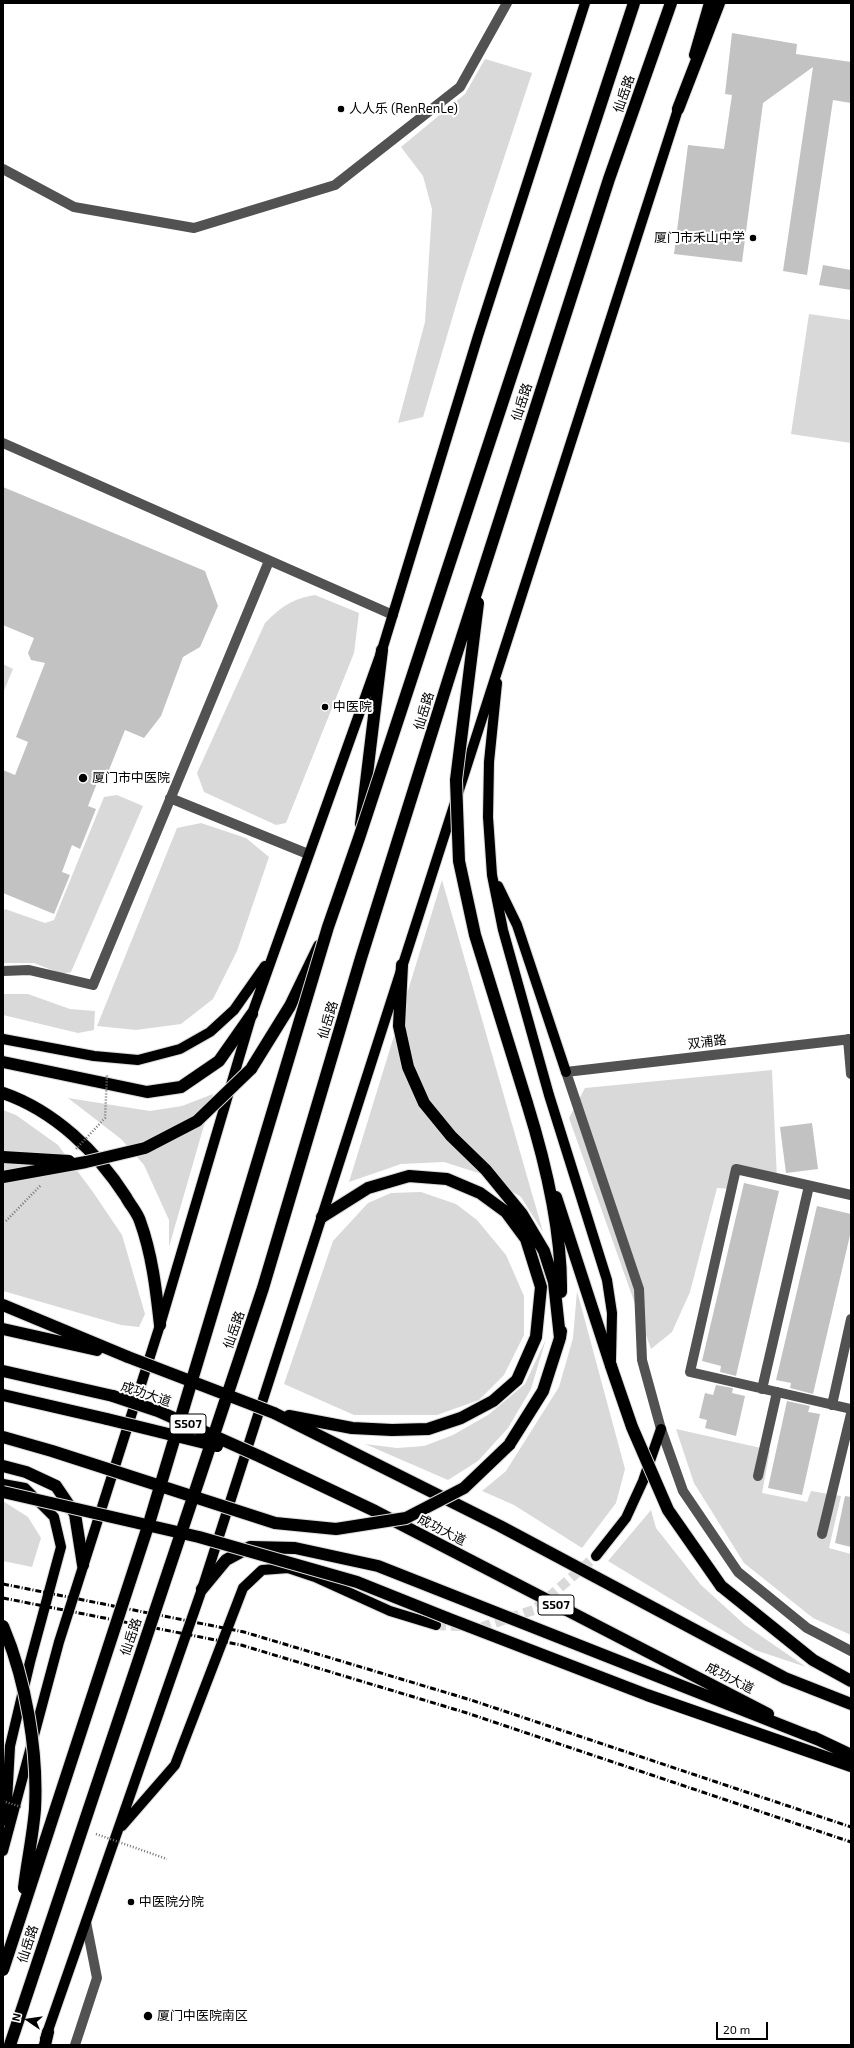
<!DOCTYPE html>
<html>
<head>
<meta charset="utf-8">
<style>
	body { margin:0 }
	#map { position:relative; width:854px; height:2048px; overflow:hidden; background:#fff; font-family:"Exo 2",sans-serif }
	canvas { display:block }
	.frame { position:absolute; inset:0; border:4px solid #000; pointer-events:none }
	.north { position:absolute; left:8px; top:2000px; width:40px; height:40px; -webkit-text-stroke:3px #fff; paint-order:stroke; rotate:283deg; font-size:11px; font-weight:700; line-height:16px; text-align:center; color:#000 }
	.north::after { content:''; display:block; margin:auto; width:14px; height:18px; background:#000; clip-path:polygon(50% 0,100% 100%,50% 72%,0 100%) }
	.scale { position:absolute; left:716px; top:2022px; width:52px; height:18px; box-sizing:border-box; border:2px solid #000; border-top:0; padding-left:5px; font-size:12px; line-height:14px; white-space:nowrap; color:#000; -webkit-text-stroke:3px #fff; paint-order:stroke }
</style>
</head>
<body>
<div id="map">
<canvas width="854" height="2048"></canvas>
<div class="frame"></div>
<div class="north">N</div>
<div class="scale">20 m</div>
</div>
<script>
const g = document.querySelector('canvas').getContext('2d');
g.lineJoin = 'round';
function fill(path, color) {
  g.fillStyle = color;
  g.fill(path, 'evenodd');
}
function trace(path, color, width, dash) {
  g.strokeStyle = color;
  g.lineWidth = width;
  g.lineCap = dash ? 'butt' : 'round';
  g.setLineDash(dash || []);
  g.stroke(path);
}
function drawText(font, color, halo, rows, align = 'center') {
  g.font = font + ' "Exo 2","Noto Sans SC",sans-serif';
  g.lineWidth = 4;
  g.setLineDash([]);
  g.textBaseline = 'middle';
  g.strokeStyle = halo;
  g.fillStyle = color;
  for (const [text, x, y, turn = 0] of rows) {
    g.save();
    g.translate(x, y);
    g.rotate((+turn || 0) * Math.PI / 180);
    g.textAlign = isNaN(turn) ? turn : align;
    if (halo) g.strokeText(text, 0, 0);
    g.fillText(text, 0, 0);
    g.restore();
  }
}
fill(new Path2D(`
	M 485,59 L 532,73 L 462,285 L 423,417 L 398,423 L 425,322 L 432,209 L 423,176 L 401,147 L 465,94 Z
	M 809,314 L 851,320 L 851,443 L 791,434 Z
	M 315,595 L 359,613 L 354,653 L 286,823 L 276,825 L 204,792 L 197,773 L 265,623 C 282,606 292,599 315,595 Z
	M 3,664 L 13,669 L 3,693 Z
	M 117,795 L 143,806 L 71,972 L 62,974 L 34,963 L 3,963 L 3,913 L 5,909 L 45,923 L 54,920 L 104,797 Z
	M 201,823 L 246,838 L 269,857 L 237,951 L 213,999 L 181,1024 L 136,1030 L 97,1026 L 177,828 Z
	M 442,880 L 543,1232 L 521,1197 L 488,1176 L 444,1162 L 401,1164 L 349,1182 Z
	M 3,994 L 28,994 L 70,1009 L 95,1011 L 94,1030 L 78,1033 L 3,1015 Z
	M 772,1070 L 777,1179 L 739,1172 L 731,1189 L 717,1188 L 690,1292 L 672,1332 L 651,1349 L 569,1118 L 585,1088 Z
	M 213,1094 L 169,1247 L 169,1220 L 144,1165 L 121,1139 L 68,1098 L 150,1111 L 182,1106 Z
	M 3,1110 L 16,1115 L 58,1145 L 93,1192 L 122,1235 L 145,1314 L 139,1327 L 121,1325 L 3,1291 Z
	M 421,1192 L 456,1204 L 477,1220 L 506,1255 L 524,1296 L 524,1335 L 504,1375 L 479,1400 L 437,1415 L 354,1415 L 284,1384 L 333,1241 L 368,1203 L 391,1193 Z
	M 577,1291 L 625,1469 L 616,1503 L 582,1548 L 514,1505 L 482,1491 L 506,1471 L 559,1387 L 573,1338 Z
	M 546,1339 L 531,1389 L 508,1428 L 478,1461 L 448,1480 L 365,1444 L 397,1448 L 424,1446 L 453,1435 L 488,1415 L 525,1384 Z
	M 676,1429 L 770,1450 L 762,1493 L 807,1502 L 811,1491 L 841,1496 L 829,1548 L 851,1554 L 851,1635 L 813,1618 L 744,1563 L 694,1483 Z
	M 3,1501 L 28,1517 L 41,1538 L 32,1567 L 3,1561 Z
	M 651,1510 L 656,1528 L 701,1585 L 745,1625 L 806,1667 L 755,1650 L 608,1561 Z`), '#d9d9d9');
fill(new Path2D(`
	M 732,33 L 797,44 L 796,54 L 851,62 L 851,103 L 833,100 L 807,275 L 783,271 L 813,67 L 763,103 L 742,262 L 674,254 L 688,145 L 724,149 L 732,95 L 725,94 Z
	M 823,265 L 851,270 L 851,290 L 819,285 Z
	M 3,487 L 205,571 L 218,606 L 200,647 L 183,657 L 161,716 L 144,738 L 125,730 L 105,780 L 99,778 L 88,806 L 96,809 L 80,849 L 72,845 L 62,872 L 70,875 L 54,914 L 3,893 L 3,770 L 15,775 L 28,742 L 16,737 L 45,663 L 31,660 L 28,653 L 34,638 L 3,625 Z
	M 812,1123 L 818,1169 L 786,1173 L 780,1127 Z
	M 744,1183 L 779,1191 L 736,1376 L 720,1372 L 721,1366 L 702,1361 Z
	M 817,1206 L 851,1214 L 851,1231 L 813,1394 L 790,1388 L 791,1383 L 776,1380 Z
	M 716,1385 L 733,1388 L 732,1393 L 745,1396 L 736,1436 L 705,1428 L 707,1420 L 699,1418 L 705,1393 L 713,1395 Z
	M 787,1401 L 810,1406 L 808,1412 L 820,1414 L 802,1495 L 768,1488 Z
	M 845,1496 L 851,1497 L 851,1547 L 835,1543 Z`), '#c2c2c2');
trace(new Path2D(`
	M 436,1625 L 482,1627 L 534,1610 L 596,1556`), '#d9d9d9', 10, [10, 5]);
const major = new Path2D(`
	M 694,55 L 709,3
	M 497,683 L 489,762 L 488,817 L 492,875 L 503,930 L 549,1095 L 607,1280 L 612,1313 L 611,1360
	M 498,886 L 517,925 L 566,1072
	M 3,1039 L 94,1056 L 138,1060 L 180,1049 L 210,1032 L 234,1010 L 265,966
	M 3,1484 L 25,1488 L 54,1517 L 61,1547 L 30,1662 L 10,1746 L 6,1821
	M 596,1556 L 626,1518 L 643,1481 L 661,1429
	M 122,1826 L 175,1765 L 243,1588 L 262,1570 L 288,1568 L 315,1577 L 390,1611 L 436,1625
	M 3,1851 L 59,1642 L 160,1325 L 252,1014 L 382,650 L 478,336 L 585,3
	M 45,2039 L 202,1589 L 680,103`);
const highway = new Path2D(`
	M 678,109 L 719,3
	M 361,824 L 382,650
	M 402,965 L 399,1026 L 408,1067 L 424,1103 L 451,1136 L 486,1170 L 522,1214 L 544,1251 L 554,1282 L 560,1338
	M 3,1062 L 147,1092 L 181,1087 L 219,1061 L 252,1014
	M 251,1069 L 290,1006 L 319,946
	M 3,1093 C 55,1111 97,1152 126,1197 C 130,1205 137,1212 140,1221 C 152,1254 156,1289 160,1325
	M 527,1103 C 545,1161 562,1231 561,1292
	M 556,1197 L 611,1366
	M 3,1305 L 128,1357
	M 3,1329 L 97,1350
	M 3,1371 L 113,1396
	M 3,1395 L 107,1419
	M 274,1413 L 500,1526 L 785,1678 L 851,1704
	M 289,1416 L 352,1428 L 392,1430 L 428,1429 L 461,1418 L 493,1401 L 517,1380 L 536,1337 L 541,1287 L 526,1239 L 506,1212 L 480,1193 L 447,1179 L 409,1176 L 368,1188 L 322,1217
	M 509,1445 L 543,1391 L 560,1338 L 561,1331
	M 261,1457 L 375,1511 L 768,1714
	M 3,1466 L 26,1472 L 56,1486 L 75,1514 L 83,1565
	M 721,1586 L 813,1660 L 851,1681
	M 202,1589 L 226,1560 L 250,1547 L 295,1548 L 378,1566 L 819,1740
	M 447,1618 L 647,1695 L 851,1766
	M 813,1737 L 851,1755
	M 45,2045 L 48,2032`);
trace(major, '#dbdbdb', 12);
trace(highway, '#dbdbdb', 14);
trace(new Path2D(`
	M 6,1221 L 41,1185`), '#747474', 2.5, [1, 2]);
trace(new Path2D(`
	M 3,169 L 74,207 L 194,228 L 335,185 L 460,87 L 507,3
	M 3,443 L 393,615
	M 170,798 L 308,854
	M 3,971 L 29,970 L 93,985 L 269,561
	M 848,1039 L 851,1074
	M 851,1039 L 566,1072 L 639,1289 L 642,1360 L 661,1429 L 683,1491 L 738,1572 L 807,1628 L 851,1651
	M 851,1195 L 736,1169 L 690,1372 L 851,1409
	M 762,1389 L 809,1186
	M 832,1405 L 851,1319
	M 758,1476 L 777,1392
	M 822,1534 L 851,1414
	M 75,2045 L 97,1978 L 86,1922`), '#525252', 10);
trace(major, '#000', 10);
trace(highway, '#000', 12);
trace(new Path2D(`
	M 3,1584 L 244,1632 L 471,1700 L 851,1827
	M 3,1598 L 241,1645 L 467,1713 L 851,1842`), '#000', 3, [6, 2, 1, 2]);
const highwayBridge = new Path2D(`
	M 478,603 L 456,780 L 459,861 L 475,935 L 527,1103
	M 3,1157 L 69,1161
	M 3,1177 L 86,1162 L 145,1148 L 197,1121 L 251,1069
	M 128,1357 L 274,1413
	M 611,1366 L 632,1427 L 668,1510 L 721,1586
	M 113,1396 L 158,1411 L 261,1457
	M 107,1419 L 217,1446
	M 3,1437 L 52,1451 L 275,1523 L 336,1529 L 406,1518 L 464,1488 L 509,1445
	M 3,1492 L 199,1537 L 357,1582 L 447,1618
	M 3,1626 C 26,1680 38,1751 35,1809 C 33,1835 27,1862 24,1888
	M 3,1970 L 150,1520 L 328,927 L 359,838 L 634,3
	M 10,2045 L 263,1288 L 361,958 L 452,668 L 609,179 L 671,3`);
trace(highwayBridge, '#dbdbdb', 14, []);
trace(new Path2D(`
	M 76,1149 L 105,1118 L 107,1075
	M 3,1801 L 21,1807
	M 96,1834 L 167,1859`), '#747474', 2.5, [1, 2]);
trace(highwayBridge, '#000', 12);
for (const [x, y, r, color] of [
	[341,109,4,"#000"],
	[753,238,4,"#000"],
	[325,707,4,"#000"],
	[83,778,5,"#000"],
	[131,1902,4,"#000"],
	[148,2016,5,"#000"]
]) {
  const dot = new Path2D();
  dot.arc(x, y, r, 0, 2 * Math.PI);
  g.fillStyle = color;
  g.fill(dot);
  trace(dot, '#fff', 1.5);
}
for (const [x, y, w] of [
	[188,1424,36],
	[556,1605,36]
]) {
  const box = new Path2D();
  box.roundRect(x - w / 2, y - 10, w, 20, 3);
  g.fillStyle = '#fff';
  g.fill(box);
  trace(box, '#000', 1);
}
drawText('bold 12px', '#000', null, [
	["S507",188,1424],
	["S507",556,1605]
]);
drawText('13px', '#000', '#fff', [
	["仙岳路",624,94,-71],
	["仙岳路",522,402,-72],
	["仙岳路",424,711,-73],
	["仙岳路",328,1020,-73],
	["双浦路",707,1042,-7],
	["仙岳路",234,1330,-71],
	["成功大道",146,1394,19],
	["成功大道",442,1530,27],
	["仙岳路",131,1637,-71],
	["成功大道",730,1678,27],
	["仙岳路",28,1944,-72]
]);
drawText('13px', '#000', '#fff', [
	["人人乐 (RenRenLe)",349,109],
	["厦门市禾山中学",745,238,"right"],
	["中医院",333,707],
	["厦门市中医院",92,778],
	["中医院分院",139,1902],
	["厦门中医院南区",157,2016]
], 'left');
</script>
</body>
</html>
